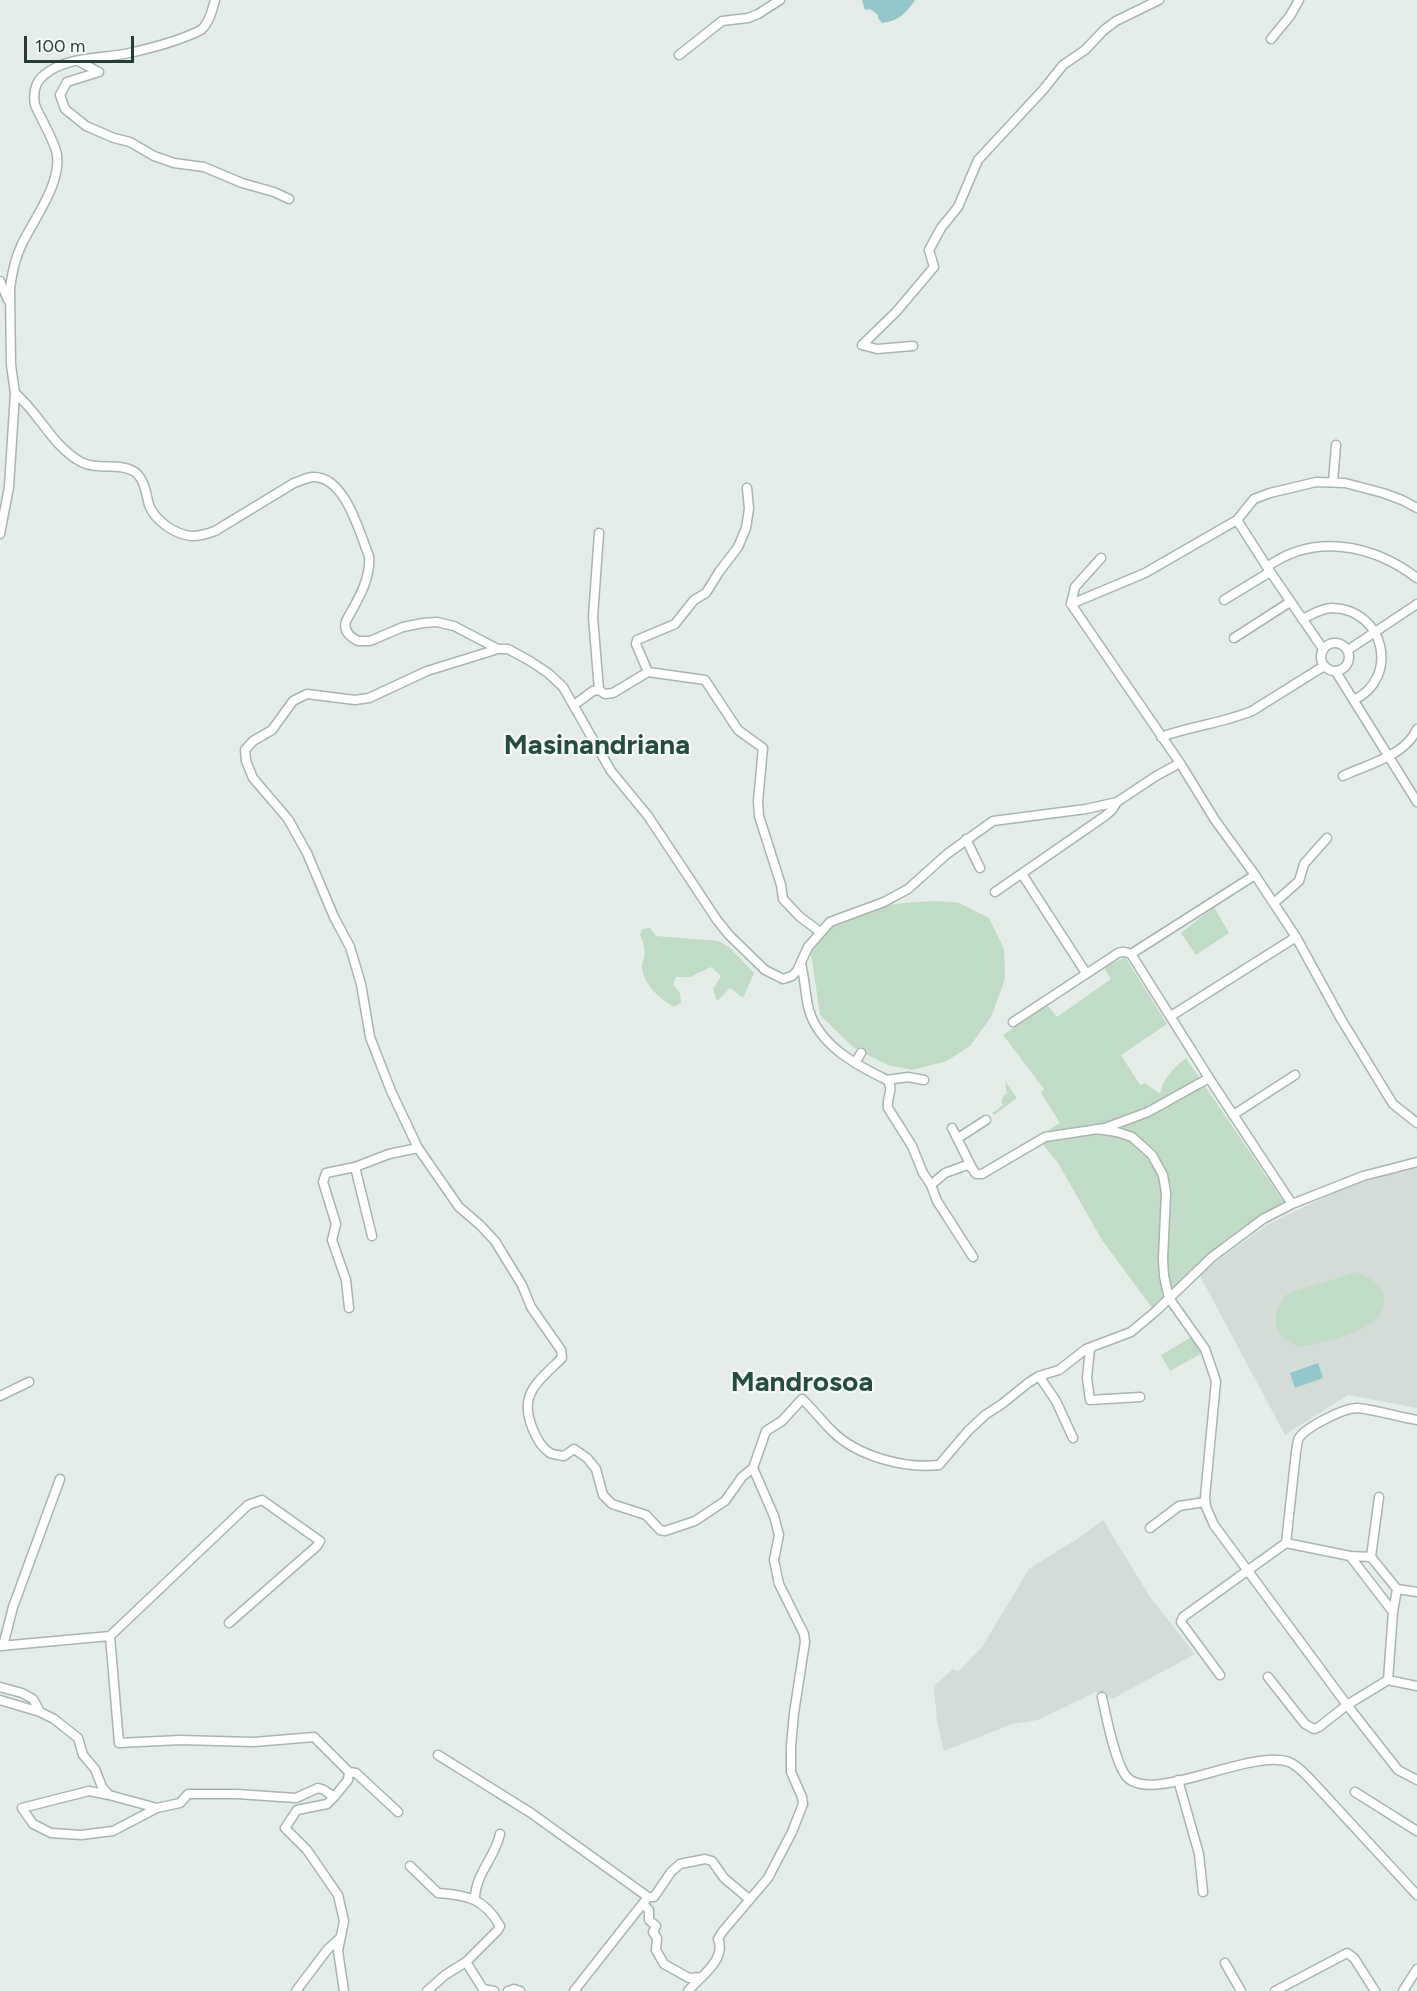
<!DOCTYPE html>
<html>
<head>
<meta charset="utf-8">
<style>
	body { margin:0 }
	#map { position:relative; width:1417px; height:1991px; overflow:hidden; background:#e5ede9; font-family:Figtree,sans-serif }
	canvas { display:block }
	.scale { position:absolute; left:24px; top:36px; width:110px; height:27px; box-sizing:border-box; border:3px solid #263d35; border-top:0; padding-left:8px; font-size:18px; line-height:21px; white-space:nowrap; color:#263d35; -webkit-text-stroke:4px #f5f9f7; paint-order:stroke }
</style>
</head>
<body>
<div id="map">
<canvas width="1417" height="1991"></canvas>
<div class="scale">100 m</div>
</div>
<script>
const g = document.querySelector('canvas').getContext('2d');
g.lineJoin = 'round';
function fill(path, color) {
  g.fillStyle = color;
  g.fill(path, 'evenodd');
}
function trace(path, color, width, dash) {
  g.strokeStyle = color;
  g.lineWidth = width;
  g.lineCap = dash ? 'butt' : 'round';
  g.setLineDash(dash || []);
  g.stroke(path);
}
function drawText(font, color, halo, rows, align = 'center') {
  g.font = font + ' Figtree,sans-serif';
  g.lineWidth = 4.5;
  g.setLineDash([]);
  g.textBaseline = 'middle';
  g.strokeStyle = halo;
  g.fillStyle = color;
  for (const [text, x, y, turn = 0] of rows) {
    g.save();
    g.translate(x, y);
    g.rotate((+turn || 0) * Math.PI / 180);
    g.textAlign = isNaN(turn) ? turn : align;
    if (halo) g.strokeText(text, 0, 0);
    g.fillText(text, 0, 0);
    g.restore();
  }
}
fill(new Path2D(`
	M 1417,1166 L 1417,1408 L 1348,1395 L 1285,1435 L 1199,1274 L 1267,1225 L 1366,1177 Z
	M 1103,1520 L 1150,1597 L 1195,1654 L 1112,1699 L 1096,1692 L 1038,1720 L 1012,1724 L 944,1751 L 937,1721 L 934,1686 L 953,1669 L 958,1672 L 982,1647 L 1029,1569 L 1080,1537 Z`), '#d3dcd7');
fill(new Path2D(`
	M 937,901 L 959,903 L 989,918 L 1004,949 L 1005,979 L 991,1017 L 970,1046 L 947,1061 L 912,1070 L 888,1065 L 854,1048 L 820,1015 L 811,953 C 816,947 820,939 825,934 C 853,904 899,903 937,901 Z
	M 1214,907 L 1229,933 L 1196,955 L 1181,933 Z
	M 650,928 L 656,936 L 718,941 L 729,947 L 754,973 L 743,998 L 730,988 L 717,1001 L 713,989 L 721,976 L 711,967 L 690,977 L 676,977 L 673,985 L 680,993 L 681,1003 L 674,1007 C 660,999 643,984 642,967 C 642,963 643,961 644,958 C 646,950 643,941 640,935 L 642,929 Z
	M 1125,957 L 1167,1024 L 1121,1055 L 1140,1085 L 1145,1083 L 1160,1094 C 1163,1078 1174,1068 1186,1058 L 1285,1204 C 1258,1216 1232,1233 1210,1253 C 1190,1271 1173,1292 1153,1309 L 1102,1240 L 1058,1163 L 1037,1137 L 1060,1123 L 1041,1093 L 1044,1089 L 1003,1035 L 1047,1005 L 1057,1017 L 1111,979 L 1104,968 Z
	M 1005,1081 L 1017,1098 L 994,1115 L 986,1105 L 993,1113 L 1003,1105 L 1001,1102 L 1004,1095 L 1007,1094 Z
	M 1356,1272 C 1369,1277 1384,1284 1384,1300 C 1384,1333 1327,1340 1302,1347 C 1273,1340 1268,1316 1287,1294 Z
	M 1193,1336 L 1202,1353 L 1170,1371 L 1161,1355 Z`), '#c0dbc6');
fill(new Path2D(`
	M 862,0 L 915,0 C 906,13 899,21 882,23 L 878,18 L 878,15 L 870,9 L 865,10 Z
	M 1318,1363 L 1323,1378 L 1295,1388 L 1290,1373 Z`), '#93c7cc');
const minor = new Path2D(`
	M 1271,39 L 1290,16 L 1299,0
	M 679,55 L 722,21 L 748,18 L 758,14 L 780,0
	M 78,61 L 99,72 L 67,82 L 60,95 L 65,109 L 86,126 L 114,138 L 130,142 L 154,156 L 174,163 L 204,167 L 242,183 L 274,192 L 289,199
	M 0,281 L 8,300
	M 913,346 L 877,349 L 862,345 L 896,312 L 934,267 L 929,250 L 941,228 L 958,207 L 978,160 L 1043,90 L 1063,65 L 1085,50 L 1104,30 L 1116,21 L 1159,0
	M 15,393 C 40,414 52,446 81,462 C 98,471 120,462 135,472 C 145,480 146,494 149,505 C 155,521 176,535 192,536 C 200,536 207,534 215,531 L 294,483 C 300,481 306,478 312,477 C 345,475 359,532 369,556 C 371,580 357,601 346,621 C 343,631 350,637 358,641 L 370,641 L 403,627 L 423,623 L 437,622 L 454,626 L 498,649 L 508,649 L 530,661 L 548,673 L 563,687 L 611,771 L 648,816 L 717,920 L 729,935 L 765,970 L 783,979 L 792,976 L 797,971 L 808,947 L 830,922 L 884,902 L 908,889 L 947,854 L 993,821 L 1086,809 L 1117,802 L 1156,776 L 1180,763
	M 1333,482 L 1336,445
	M 1237,520 L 1267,567 L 1323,649
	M 599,533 L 593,617 L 599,690
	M 0,534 L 9,487 L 15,393 L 11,365 L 10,288 C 12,273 15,258 22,244 C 34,219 61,184 57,155 C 56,144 40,117 35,105 C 33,94 35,82 44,75 C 66,56 102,59 129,53 C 152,48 179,41 201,30 C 209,23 212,11 215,0
	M 1267,567 C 1314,533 1372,544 1417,578
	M 1224,600 L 1270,572
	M 1071,604 L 1180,763 L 1215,820 L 1255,875 L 1296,937 L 1341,1019 L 1393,1104 L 1417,1123
	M 1071,604 L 1145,573 L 1237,520 L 1254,499 L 1270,493 L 1316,482 L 1345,483 L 1383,493 L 1402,500 L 1417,508
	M 1071,604 L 1075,587 L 1101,558
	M 1302,619 C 1311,615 1322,608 1332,608 C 1385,609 1400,678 1354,700
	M 1234,638 L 1290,602
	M1321 657a14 14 0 1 1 28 0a14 14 0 1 1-28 0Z
	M 498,649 L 427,671 L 369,698 L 355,700 L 307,694 L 293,701 L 272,730 L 253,741 L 245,750 L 246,761 L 253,778 L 288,819 L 307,853 L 334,917 L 350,947 L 361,984 L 370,1037 L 391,1091 L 418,1148 L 459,1207 L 480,1225 L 495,1241 L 522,1285 L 531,1307 L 561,1350 L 562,1358 C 551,1369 533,1383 529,1398 C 524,1414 536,1444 550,1453 C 554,1455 559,1455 564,1456 L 574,1449 L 587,1458 L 596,1469 L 603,1495 L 612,1504 L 646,1515 L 660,1530 L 665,1531 L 695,1521 L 725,1501 L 742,1477 L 753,1468 L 766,1431 L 782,1421 L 802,1399 C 812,1408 821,1420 831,1430 C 856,1456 904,1469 939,1465 L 968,1431 L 985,1415 L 1002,1404 L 1028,1383 L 1039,1376 L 1059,1370 L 1086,1349 L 1131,1332 L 1156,1311 L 1212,1257 L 1263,1219 L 1292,1204 L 1363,1176 L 1417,1162
	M 1348,650 L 1417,604
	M 648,672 L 705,680 L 738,730 L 763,748 L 758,801 L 759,816 L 781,885 L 783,899 L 799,916 L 820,932
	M 1336,672 L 1417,802
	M 574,705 L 593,691 L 599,690 L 605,694 L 613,693 L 648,672 L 636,644 L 637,640 L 675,624 L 694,600 L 706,593 L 719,572 L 738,547 L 746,528 L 749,509 L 747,488
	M 1161,737 C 1191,726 1223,723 1252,711 L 1324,666
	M 1343,776 C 1368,764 1405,756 1417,729
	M 966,839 L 980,868
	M 1022,874 L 1086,973
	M 995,892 L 1105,816 L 1112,810 L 1117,802
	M 1274,903 L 1299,881 L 1304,864 L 1327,838
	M 1131,954 L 1255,875
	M 801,964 C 805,979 805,995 809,1010 C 819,1045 856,1065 887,1080 C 895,1090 886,1096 888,1108 L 912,1146 L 923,1173 L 931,1185 L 937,1201 L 973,1257
	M 1171,1016 L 1296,937
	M 1013,1022 L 1118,953 C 1123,951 1126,952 1131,954 L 1209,1078
	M 855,1063 L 861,1053
	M 887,1080 L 908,1077 L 924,1080
	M 1233,1115 L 1295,1075
	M 952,1128 L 972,1168
	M 1096,1129 L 1117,1132 L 1132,1137 L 1152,1155 L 1163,1175 L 1166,1193 L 1163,1259 L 1164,1276 L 1169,1298 L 1205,1349 L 1216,1381 L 1205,1497 L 1206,1507 L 1214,1525 L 1347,1705 L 1398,1770 L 1417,1780
	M 958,1138 L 986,1120
	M 931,1185 L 945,1173 L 967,1165 L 972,1168 L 976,1174 L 982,1174 L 1045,1137 L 1105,1128 L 1148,1112 L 1209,1078 L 1292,1204
	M 372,1236 L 355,1167 L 389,1154 L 418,1148
	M 349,1308 L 346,1280 L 332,1240 L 336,1224 L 323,1182 L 326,1173 L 355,1167
	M 1090,1348 L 1087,1378 L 1090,1400 L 1140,1397
	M 1039,1376 L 1056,1401 L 1073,1438
	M 0,1396 L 29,1382
	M 1379,1497 L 1371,1557 L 1397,1589 L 1393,1612 L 1388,1680
	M 1150,1528 L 1179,1506 L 1205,1502
	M 1286,1543 L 1296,1452 C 1297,1448 1297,1442 1299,1438 C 1306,1427 1344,1408 1357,1408 C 1377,1410 1398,1417 1417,1420
	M 1371,1557 L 1350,1556 L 1393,1612
	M 1397,1589 L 1417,1592
	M 110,1636 L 248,1505 L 262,1500 L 320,1541 L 317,1546 L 229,1623
	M 0,1646 L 110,1636 L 119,1743 L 180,1740 L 254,1742 L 314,1737 L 349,1772
	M 3,1646 L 13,1607 L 60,1479
	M 1220,1675 L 1181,1622 L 1183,1617 L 1286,1543 L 1350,1556
	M 1268,1677 L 1305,1724 L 1314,1729 L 1319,1727 L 1347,1705 L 1388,1680 L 1417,1686
	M 0,1687 L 22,1693 L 33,1699 L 40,1712 L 54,1719 L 78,1738 L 83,1755 L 95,1769 L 102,1787 L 109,1795 L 157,1808 L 180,1803 L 188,1794 L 237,1794 L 296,1798 L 318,1788 L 324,1790 L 334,1797 L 348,1780 L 349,1772 L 356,1773 L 398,1812
	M 1102,1697 C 1106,1716 1115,1762 1126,1776 C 1150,1806 1250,1748 1289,1762 C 1297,1765 1304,1773 1310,1779 L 1417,1895
	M 0,1700 L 40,1712
	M 438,1755 L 531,1813 L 648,1897 L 654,1897 L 671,1872 L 680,1864 L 705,1859 L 712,1861 L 724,1878 L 749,1899
	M 1178,1780 L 1199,1854 L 1203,1892
	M 1355,1792 L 1417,1831
	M 109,1795 L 89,1791 L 22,1808 L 33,1824 L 51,1833 L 81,1835 L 113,1831 L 157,1808
	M 334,1797 L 327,1804 L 297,1810 L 285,1828 L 307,1850 L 338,1895 L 344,1921 L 338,1951 L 344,1991
	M 410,1866 L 438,1893 C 467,1895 484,1898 500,1926 L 498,1930 L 466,1962 L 445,1975 L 427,1991
	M 475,1899 C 475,1874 495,1858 500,1834
	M 643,1904 L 649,1910 L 649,1920 L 656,1926 L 653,1932 L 657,1938 L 656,1950 L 664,1964 L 689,1978 L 701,1977
	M 466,1962 L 483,1989 L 494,1991
	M 1225,1963 L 1241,1991
	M 296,1991 L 327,1950 L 340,1938
	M 508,1991 L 514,1989 L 520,1991
	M 574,1991 L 648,1897
	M 688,1991 C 700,1977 727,1959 718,1939 L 723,1931 L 768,1878 L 792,1832 L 803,1804 L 802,1797 L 791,1772 L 791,1746 L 794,1713 L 805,1642 L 804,1634 L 779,1584 L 774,1560 L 779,1535 L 774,1516 L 753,1468
	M 1275,1991 L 1347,1953 L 1354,1958 L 1375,1991
	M 1403,1991 L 1417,1969`);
trace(minor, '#a8b5af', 11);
trace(minor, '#fff', 8);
drawText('bold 28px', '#244d40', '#f5f9f7', [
	["Masinandriana",597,746],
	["Mandrosoa",802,1383]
]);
</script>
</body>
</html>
